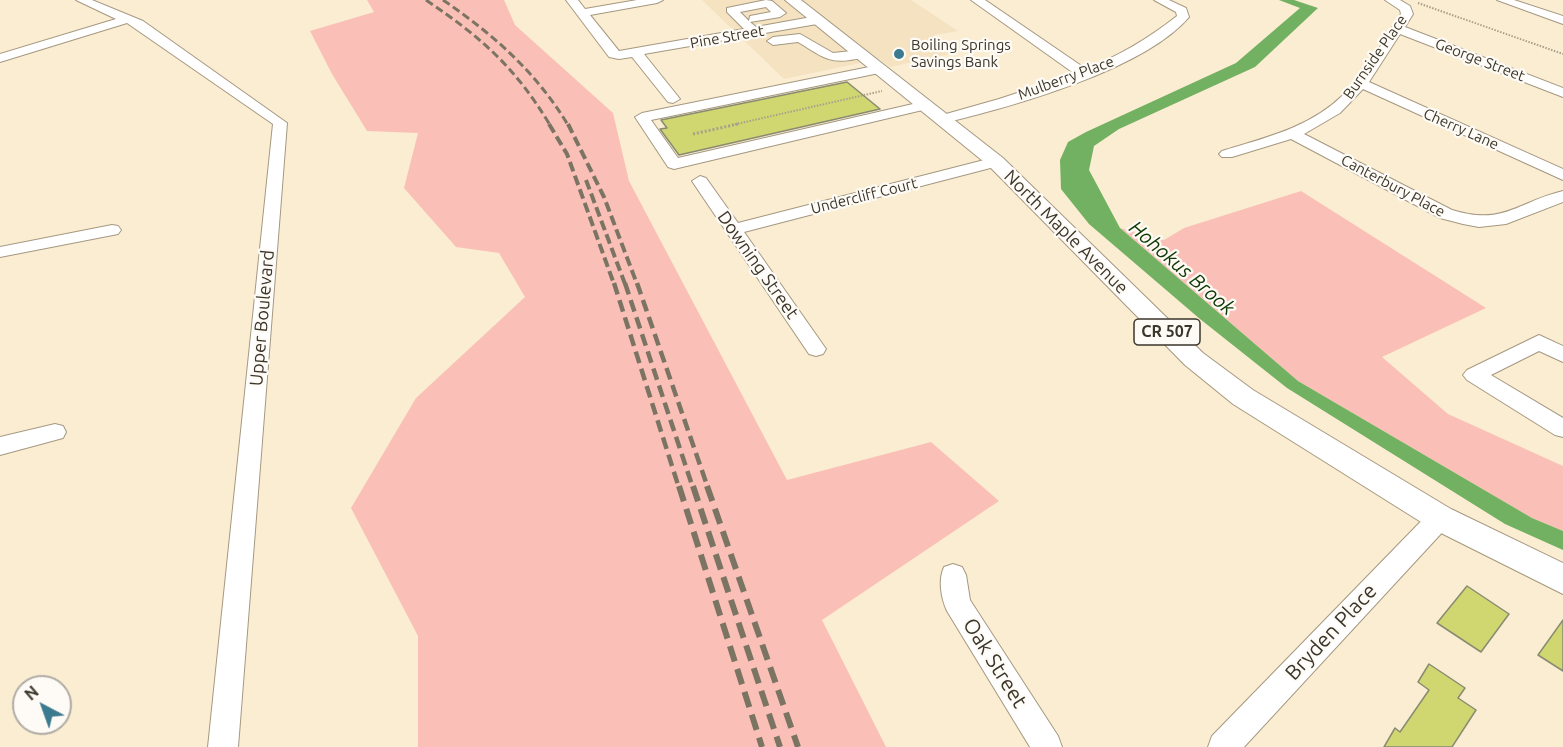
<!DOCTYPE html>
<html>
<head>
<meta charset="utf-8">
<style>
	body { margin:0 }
	#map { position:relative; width:1563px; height:747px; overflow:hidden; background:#fbedd2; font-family:Ubuntu,sans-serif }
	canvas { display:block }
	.north { position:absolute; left:12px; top:675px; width:60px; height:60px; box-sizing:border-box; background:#fefbf6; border:2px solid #b0aca5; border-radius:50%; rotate:319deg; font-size:16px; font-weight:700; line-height:24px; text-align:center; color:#3b362b }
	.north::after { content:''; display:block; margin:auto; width:21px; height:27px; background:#3c7a8f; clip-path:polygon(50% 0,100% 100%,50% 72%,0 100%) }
</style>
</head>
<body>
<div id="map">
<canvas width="1563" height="747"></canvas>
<div class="north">N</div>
</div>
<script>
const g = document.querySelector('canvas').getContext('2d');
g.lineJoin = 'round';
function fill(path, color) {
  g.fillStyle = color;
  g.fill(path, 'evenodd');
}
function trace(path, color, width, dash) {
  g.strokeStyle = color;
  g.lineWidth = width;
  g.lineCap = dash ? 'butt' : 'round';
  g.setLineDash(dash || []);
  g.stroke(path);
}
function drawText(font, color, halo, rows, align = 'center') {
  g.font = font + ' Ubuntu,sans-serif';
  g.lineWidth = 4.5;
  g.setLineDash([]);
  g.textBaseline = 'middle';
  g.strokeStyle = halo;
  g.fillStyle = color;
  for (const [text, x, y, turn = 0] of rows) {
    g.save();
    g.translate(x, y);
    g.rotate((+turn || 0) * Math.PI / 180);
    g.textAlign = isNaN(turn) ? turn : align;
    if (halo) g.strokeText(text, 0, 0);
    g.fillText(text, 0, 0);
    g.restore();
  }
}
fill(new Path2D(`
	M 702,0 L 911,0 L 958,31 L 934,35 L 959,52 L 890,67 L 879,59 L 784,79 Z`), '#f4e2c1');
fill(new Path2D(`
	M 367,0 L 504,0 L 515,25 L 613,113 L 629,181 L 787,480 L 931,442 L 999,501 L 822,620 L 886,747 L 418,747 L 418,636 L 351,508 L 416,398 L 525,297 L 499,253 L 456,247 L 404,188 L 418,133 L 367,131 L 332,74 L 310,31 L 374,12 Z
	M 1301,191 L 1486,308 L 1382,357 L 1448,414 L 1563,466 L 1563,531 L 1532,518 L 1298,381 L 1120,228 L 1164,240 L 1184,228 Z`), '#fac0b7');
fill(new Path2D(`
	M 1279,0 L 1294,0 L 1318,8 L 1255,67 L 1119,129 L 1094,146 L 1089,170 L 1120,228 L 1298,381 L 1532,518 L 1563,531 L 1563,550 L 1505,524 L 1287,388 L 1200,319 L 1089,224 L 1061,189 L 1060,160 L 1068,142 L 1086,132 L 1236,63 L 1300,8 Z`), '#72b062');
const building = new Path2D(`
	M 847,82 L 880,109 L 679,155 L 660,129 L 667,128 L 661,120 Z
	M 1467,586 L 1509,614 L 1481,652 L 1437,623 Z
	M 1563,620 L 1563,671 L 1538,655 Z
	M 1429,664 L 1465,688 L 1458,698 L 1476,710 L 1452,747 L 1384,747 L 1395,728 L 1400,732 L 1429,690 L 1418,682 Z`);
fill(building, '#d1d770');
trace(building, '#888b71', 1.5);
const minor = new Path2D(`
	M 76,0 L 92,0 L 143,21 L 287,123 L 238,747 L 208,747 L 273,124 L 127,23 L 0,62 L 0,54 L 116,19 Z
	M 566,0 L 578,0 L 585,9 L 637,0 L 663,0 L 657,3 L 590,15 L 619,51 L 744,29 L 727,12 L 727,8 L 766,0 L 772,1 L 786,13 L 780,17 L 750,22 L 756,27 L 817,16 L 823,20 L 817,24 L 644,54 L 680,99 L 673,103 L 668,102 L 632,57 L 619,59 L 609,57 ZM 766,7 L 771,12 L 750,16 L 749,21 L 740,12 Z
	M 971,0 L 985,0 L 1086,69 C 1119,56 1149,38 1177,16 L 1176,12 L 1154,0 L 1169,0 L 1186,8 L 1189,17 C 1144,70 1011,107 944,123 L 937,119 L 939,116 L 999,99 L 1075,74 Z
	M 1385,0 L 1400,0 L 1410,6 L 1413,14 L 1405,27 L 1563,88 L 1563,97 L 1400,34 L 1369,82 L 1563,169 L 1563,180 L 1363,89 L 1340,113 L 1304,134 L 1452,210 C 1504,226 1517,202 1563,191 L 1563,202 L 1506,224 L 1479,227 L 1463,224 L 1440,218 L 1291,139 L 1232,157 L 1222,157 L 1219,154 L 1222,151 C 1264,138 1309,128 1342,96 C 1366,73 1383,41 1401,14 L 1400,10 Z
	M 1497,0 L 1514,0 L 1563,16 L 1563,24 Z
	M 800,34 L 833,53 L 861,50 L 867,54 C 863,58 857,59 850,60 C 827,64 817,53 798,42 L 773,45 L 767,41 L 773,37 Z
	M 879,65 L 886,69 L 884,72 L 651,120 L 678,158 L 926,101 L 933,105 L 931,108 L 674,169 L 668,167 L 635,117 L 642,113 Z
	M 996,157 L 1002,159 L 1004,162 L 1002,165 L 744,232 L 826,349 L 823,354 L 816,356 L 809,354 L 692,181 L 700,176 L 706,178 L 738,223 Z
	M 112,225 L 118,226 L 121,230 L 118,234 L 0,257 L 0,247 Z
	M 1539,335 L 1563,346 L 1563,362 L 1539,351 L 1491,375 L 1563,418 L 1563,437 L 1555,435 L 1467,380 L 1463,375 L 1467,370 Z
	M 55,424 L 63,426 L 66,432 L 63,438 L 0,455 L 0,437 Z
	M 1440,508 L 1449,511 L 1452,518 L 1449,525 L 1244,747 L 1208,747 L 1212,736 L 1431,511 Z
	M 953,564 L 962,567 L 966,575 L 970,600 L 1058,736 L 1062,747 L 1030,747 L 947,611 C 941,598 938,580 944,567 Z`);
const major = new Path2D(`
	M 785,0 L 801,0 L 1003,158 L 1203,353 L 1253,390 L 1451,509 L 1563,563 L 1563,594 L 1429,527 L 1233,404 L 1185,365 L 989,166 Z`);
trace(minor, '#a59880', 2);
trace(major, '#a59880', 2);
trace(new Path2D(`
	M 1418,3 L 1563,54
	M 732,125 L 882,91`), '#a99f8b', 2, [1.5, 1.5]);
trace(new Path2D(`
	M 693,134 L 738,124`), '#a99f8b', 3, [2, 2]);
fill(minor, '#fff');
fill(major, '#fff');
trace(new Path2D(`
	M 426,0 C 482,38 515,67 550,125
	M 443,0 C 494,35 536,72 568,125`), '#7c7463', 3, [8, 4]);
trace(new Path2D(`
	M 549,124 L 567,154 L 614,284
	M 568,124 L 604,197 L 637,284
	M 586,180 L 625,284`), '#7c7463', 4, [10, 4.5]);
trace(new Path2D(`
	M 614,283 L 679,488
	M 625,283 L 693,488
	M 637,283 L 708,488`), '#7c7463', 4.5, [12, 6]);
trace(new Path2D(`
	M 679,486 L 762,747
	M 693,486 L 780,747
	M 707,486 L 798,747`), '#7c7463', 6, [16, 8]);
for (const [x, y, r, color] of [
	[899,54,6,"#3c7a8f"]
]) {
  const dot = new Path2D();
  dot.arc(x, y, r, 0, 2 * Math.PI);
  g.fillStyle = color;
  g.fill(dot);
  trace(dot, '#fefbf6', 2);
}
drawText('15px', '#3b362b', '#fefbf6', [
	["Pine Street",727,37,-10],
	["Burnside Place",1375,57,-55],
	["George Street",1480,60,21],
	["Mulberry Place",1066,78,-20],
	["Cherry Lane",1461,129,24],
	["Canterbury Place",1393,186,28],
	["Undercliff Court",864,196,-14]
]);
drawText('15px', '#3b362b', '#fefbf6', [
	["Boiling Springs",911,45],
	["Savings Bank",911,62]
], 'left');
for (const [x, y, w] of [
	[1167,332,66]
]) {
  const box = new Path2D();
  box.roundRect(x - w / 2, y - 13, w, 26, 4.5);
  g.fillStyle = '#fefbf6';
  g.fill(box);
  trace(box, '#3b362b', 1.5);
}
drawText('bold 16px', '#3b362b', null, [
	["CR 507",1167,332]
]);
drawText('18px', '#3b362b', '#fefbf6', [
	["North Maple Avenue",1066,232,45],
	["Downing Street",758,265,55],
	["Upper Boulevard",262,318,-85]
]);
drawText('italic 20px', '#0e3801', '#fefbf6', [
	["Hohokus Brook",1182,268,41]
]);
drawText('21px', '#3b362b', '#fefbf6', [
	["Bryden Place",1331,632,-47],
	["Oak Street",995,663,58]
]);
</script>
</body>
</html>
